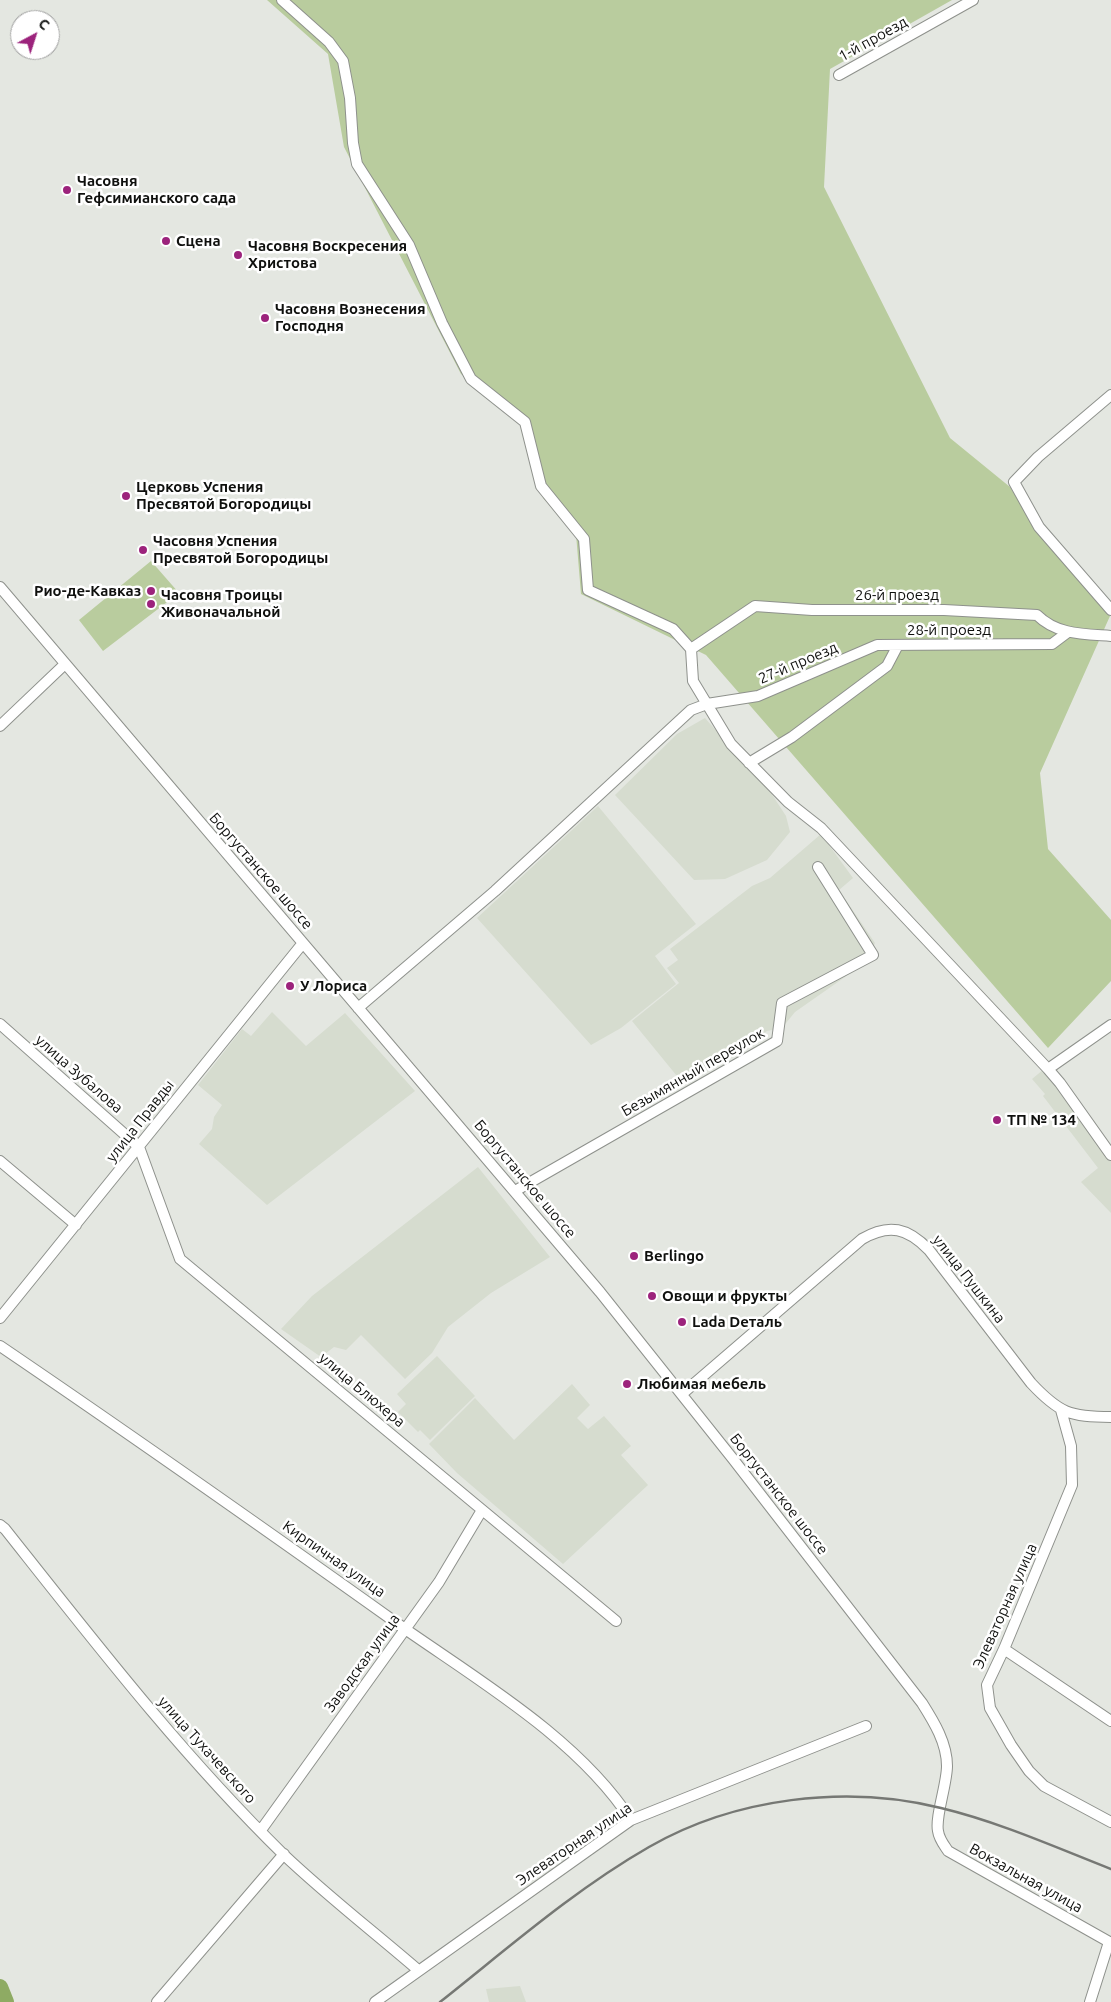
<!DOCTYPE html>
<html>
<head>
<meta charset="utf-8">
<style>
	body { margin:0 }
	#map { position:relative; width:1111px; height:2002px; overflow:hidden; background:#e4e7e1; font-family:Ubuntu,sans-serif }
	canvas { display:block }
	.north { position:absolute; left:10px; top:10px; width:50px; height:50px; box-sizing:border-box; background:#fff; border:1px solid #9f9f9f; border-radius:50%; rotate:40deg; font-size:14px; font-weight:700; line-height:20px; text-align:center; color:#0f100e }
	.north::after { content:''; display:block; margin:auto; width:18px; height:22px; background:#9c237c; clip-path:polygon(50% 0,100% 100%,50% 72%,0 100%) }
</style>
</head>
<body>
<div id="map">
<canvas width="1111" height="2002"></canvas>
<div class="north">С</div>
</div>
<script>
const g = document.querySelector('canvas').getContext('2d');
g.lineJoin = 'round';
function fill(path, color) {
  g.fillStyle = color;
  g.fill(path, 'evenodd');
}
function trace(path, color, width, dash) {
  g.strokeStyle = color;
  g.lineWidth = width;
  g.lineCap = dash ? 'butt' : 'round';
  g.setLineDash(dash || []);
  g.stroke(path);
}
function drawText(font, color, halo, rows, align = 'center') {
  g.font = font + ' Ubuntu,sans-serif';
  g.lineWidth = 5;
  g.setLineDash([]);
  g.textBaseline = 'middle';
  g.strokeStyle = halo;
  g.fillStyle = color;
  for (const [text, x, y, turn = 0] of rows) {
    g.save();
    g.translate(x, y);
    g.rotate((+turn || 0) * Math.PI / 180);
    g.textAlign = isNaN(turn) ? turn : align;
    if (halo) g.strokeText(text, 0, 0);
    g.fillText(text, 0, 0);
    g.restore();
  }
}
fill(new Path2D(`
	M 705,718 L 771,793 L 786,816 L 790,832 L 767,860 L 725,879 L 694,880 L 615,795 L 677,734 Z
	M 598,806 L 696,924 L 655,956 L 676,984 L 621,1028 L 591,1045 L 477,918 Z
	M 821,834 L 853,878 L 839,890 L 875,943 L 865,963 L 795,1012 L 782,1028 L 767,1031 L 757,1038 L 754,1035 L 681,1081 L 632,1021 L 679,983 L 667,968 L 678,960 L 670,949 L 752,886 L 770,878 Z
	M 272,1012 L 306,1046 L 345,1013 L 415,1091 L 267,1205 L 199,1144 L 212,1129 L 214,1117 L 222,1105 L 198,1085 L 242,1029 L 251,1036 Z
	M 1044,1069 L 1111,1158 L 1111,1213 L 1081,1182 L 1098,1168 L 1043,1096 L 1045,1094 L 1032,1079 Z
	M 478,1167 L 550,1257 L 491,1293 L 448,1327 L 432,1353 L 405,1379 L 361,1335 L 346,1350 L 334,1347 L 321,1357 L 281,1329 L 312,1296 Z
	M 437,1356 L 475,1396 L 430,1440 L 420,1430 L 418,1432 L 398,1412 L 406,1404 L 397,1394 Z
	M 572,1384 L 590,1405 L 577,1418 L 588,1429 L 604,1416 L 631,1446 L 621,1455 L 648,1485 L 563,1564 L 457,1473 L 429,1444 L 475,1398 L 514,1440 Z
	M 520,1986 L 526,2002 L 489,2002 L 486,1989 Z`), '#d6dccf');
fill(new Path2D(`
	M 267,0 L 952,0 L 830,69 L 824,187 L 950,438 L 1010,487 L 1037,531 L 1110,616 L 1040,773 L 1048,849 L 1111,920 L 1111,981 L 1048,1048 L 706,655 L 581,594 L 576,534 L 543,498 L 523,424 L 461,374 L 344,147 L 328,54 Z
	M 151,561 L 179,593 L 103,651 L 79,620 Z`), '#b9cc9e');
trace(new Path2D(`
	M 0,1987 L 6,2002`), '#8eab63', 16);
const minor = new Path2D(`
	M 282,0 L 329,42 L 343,61 L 350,98 L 353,143 L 357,164 L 409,245 L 442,323 L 471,379 L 525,422 L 541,486 L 584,539 L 588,590 L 673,629 L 691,649 L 693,681 L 731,744 L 788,802 L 821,828 L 1048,1069 L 1060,1083 L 1111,1155
	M 839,75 L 973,0
	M 1111,395 L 1038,457 L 1014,482 L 1039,527 L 1111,610
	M 0,587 L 600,1292 L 733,1459 L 922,1703 C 934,1722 947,1743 947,1766 C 947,1784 935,1817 938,1831 C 939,1839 944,1845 948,1851 L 1111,1943
	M 691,649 L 755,606 L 812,610 L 944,610 L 1037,615 C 1057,635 1084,634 1111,636
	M 0,726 L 65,664
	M 749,763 L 792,737 L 887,666 L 898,645
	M 358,1008 L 495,891 L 691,710 L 707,704 L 758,696 L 877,645 L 1052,644 L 1068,632
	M 0,1024 L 139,1147 L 180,1259 L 616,1621
	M 1048,1069 L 1111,1025
	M 0,1161 L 76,1225
	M 515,1191 L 777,1041 L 782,1003 L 873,955 L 818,867
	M 0,1318 L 303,943
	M 0,1346 C 134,1437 266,1530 398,1624 C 476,1679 578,1738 631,1820
	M 682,1394 L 862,1239 C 889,1223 908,1228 929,1250 L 1031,1383 C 1059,1413 1070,1417 1111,1417
	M 1061,1410 L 1071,1446 L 1072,1485 L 1004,1649 L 987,1685 L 990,1708 L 1011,1745 L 1029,1771 L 1044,1786 L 1111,1822
	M 0,1525 L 5,1529 C 93,1640 181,1754 283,1854 C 326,1895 374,1932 418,1970
	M 1004,1649 L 1111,1721
	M 261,1830 L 439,1582 L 482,1510
	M 157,2002 L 284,1854
	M 375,2002 L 631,1820 L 866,1726
	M 1090,2002 L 1109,1942`);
trace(minor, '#8e918c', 12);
trace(minor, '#fff', 10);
trace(new Path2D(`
	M 440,2002 C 507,1949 574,1890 649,1847 C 734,1798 846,1784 941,1808 C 999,1822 1055,1847 1111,1869`), '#767874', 2.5);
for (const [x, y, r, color] of [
	[67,190,5,"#9c237c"],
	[166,241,5,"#9c237c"],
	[238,255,5,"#9c237c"],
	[265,318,5,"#9c237c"],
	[126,496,5,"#9c237c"],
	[143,550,5,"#9c237c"],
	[151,591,5,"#9c237c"],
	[151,604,5,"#9c237c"],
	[290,986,5,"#9c237c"],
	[997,1120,5,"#9c237c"],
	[634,1256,5,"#9c237c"],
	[652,1296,5,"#9c237c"],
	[682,1322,5,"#9c237c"],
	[627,1384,5,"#9c237c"]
]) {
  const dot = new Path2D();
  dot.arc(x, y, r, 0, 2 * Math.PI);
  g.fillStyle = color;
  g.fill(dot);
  trace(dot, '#fff', 2);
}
drawText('15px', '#0f100e', '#fff', [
	["1-й проезд",873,39,-29],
	["26-й проезд",897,595],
	["28-й проезд",949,630],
	["27-й проезд",798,663,-23],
	["Боргустанское шоссе",261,871,49],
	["Безымянный переулок",693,1072,-30],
	["улица Зубалова",79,1074,41],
	["улица Правды",140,1121,-52],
	["Боргустанское шоссе",525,1179,50],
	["улица Пушкина",969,1279,52],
	["улица Блюхера",362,1390,40],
	["Боргустанское шоссе",779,1494,52],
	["Кирпичная улица",334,1559,35],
	["Элеваторная улица",1005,1606,-66],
	["Заводская улица",362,1663,-54],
	["улица Тухачевского",207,1750,48],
	["Элеваторная улица",574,1844,-34],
	["Вокзальная улица",1026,1878,29]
]);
drawText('bold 15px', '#0f100e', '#fff', [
	["Часовня",77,181],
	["Гефсимианского сада",77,198],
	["Сцена",176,241],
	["Часовня Воскресения",248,246],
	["Христова",248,263],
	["Часовня Вознесения",275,309],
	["Господня",275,326],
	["Церковь Успения",136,487],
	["Пресвятой Богородицы",136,504],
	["Часовня Успения",153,541],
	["Пресвятой Богородицы",153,558],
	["Рио-де-Кавказ",141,591,"right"],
	["Часовня Троицы",161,595],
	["Живоначальной",161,612],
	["У Лориса",300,986],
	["ТП № 134",1007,1120],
	["Berlingo",644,1256],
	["Овощи и фрукты",662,1296],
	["Lada Dеталь",692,1322],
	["Любимая мебель",637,1384]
], 'left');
</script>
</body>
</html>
